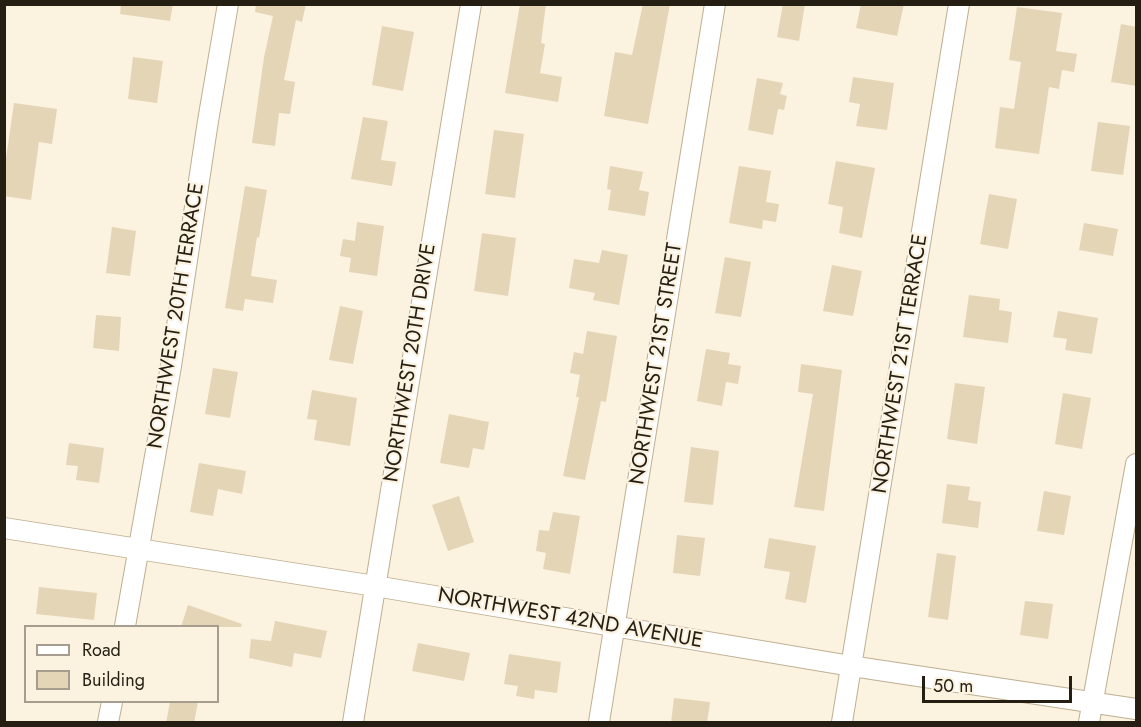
<!DOCTYPE html>
<html>
<head>
<meta charset="utf-8">
<style>
	body { margin:0 }
	#map { position:relative; width:1141px; height:727px; overflow:hidden; background:#fcf2e0; font-family:Jost,sans-serif }
	canvas { display:block }
	.frame { position:absolute; inset:0; border:6px solid #241e13; pointer-events:none }
	.legend { position:absolute; left:24px; top:625px; width:195px; height:78px; box-sizing:border-box; background:#fcf2e0; border:2px solid #a69d8e; margin:0; padding:8px 10px; list-style:none; font-size:18px; color:#241e13 }
	.legend li { display:flex; align-items:center; gap:12px; height:30px }
	.legend b { width:30px; border:2px solid #a69d8e }
	.scale { position:absolute; left:922px; top:676px; width:150px; height:27px; box-sizing:border-box; border:3px solid #241e13; border-top:0; padding-left:8px; font-size:18px; line-height:21px; white-space:nowrap; color:#241e13; -webkit-text-stroke:4px #fcf2e0; paint-order:stroke }
</style>
</head>
<body>
<div id="map">
<canvas width="1141" height="727"></canvas>
<div class="frame"></div>
<ul class="legend">
<li><b style="height:8px;background:#fff"></b>Road</li>
<li><b style="height:16px;background:#e5d5b7"></b>Building</li>
</ul>
<div class="scale">50 m</div>
</div>
<script>
const g = document.querySelector('canvas').getContext('2d');
g.lineJoin = 'round';
function fill(path, color) {
  g.fillStyle = color;
  g.fill(path, 'evenodd');
}
function trace(path, color, width, dash) {
  g.strokeStyle = color;
  g.lineWidth = width;
  g.lineCap = dash ? 'butt' : 'round';
  g.setLineDash(dash || []);
  g.stroke(path);
}
function drawText(font, color, halo, rows, align = 'center') {
  g.font = font + ' Jost,sans-serif';
  g.lineWidth = 4.5;
  g.setLineDash([]);
  g.textBaseline = 'middle';
  g.strokeStyle = halo;
  g.fillStyle = color;
  for (const [text, x, y, turn = 0] of rows) {
    g.save();
    g.translate(x, y);
    g.rotate((+turn || 0) * Math.PI / 180);
    g.textAlign = isNaN(turn) ? turn : align;
    if (halo) g.strokeText(text, 0, 0);
    g.fillText(text, 0, 0);
    g.restore();
  }
}
fill(new Path2D(`
	M 121,4 L 173,4 L 170,21 L 120,14 Z
	M 256,4 L 306,4 L 302,22 L 296,20 L 284,80 L 295,82 L 290,114 L 279,113 L 275,146 L 252,143 L 264,57 L 273,16 L 255,12 Z
	M 520,4 L 546,4 L 541,43 L 545,44 L 540,73 L 562,77 L 558,102 L 505,93 Z
	M 643,4 L 670,4 L 648,124 L 604,116 L 615,52 L 632,55 Z
	M 783,4 L 805,4 L 799,41 L 777,37 Z
	M 861,4 L 904,4 L 897,36 L 856,28 Z
	M 1017,7 L 1062,13 L 1056,51 L 1077,54 L 1074,72 L 1062,70 L 1059,89 L 1049,87 L 1039,154 L 995,148 L 1000,107 L 1014,109 L 1021,62 L 1009,60 Z
	M 1121,24 L 1137,27 L 1137,86 L 1111,82 Z
	M 382,26 L 414,32 L 403,91 L 372,85 Z
	M 133,57 L 163,61 L 157,103 L 128,99 Z
	M 853,77 L 894,83 L 887,130 L 856,126 L 860,104 L 849,102 Z
	M 757,78 L 783,83 L 780,94 L 787,96 L 784,110 L 778,109 L 773,135 L 748,130 Z
	M 14,103 L 57,109 L 52,144 L 39,142 L 31,200 L 4,196 L 4,172 Z
	M 363,117 L 388,121 L 381,160 L 396,162 L 392,186 L 351,179 Z
	M 1098,122 L 1130,126 L 1123,175 L 1091,171 Z
	M 494,130 L 524,134 L 515,198 L 485,194 Z
	M 836,161 L 875,168 L 862,238 L 839,233 L 843,207 L 828,204 Z
	M 610,166 L 643,172 L 639,190 L 649,192 L 645,216 L 608,210 L 611,190 L 607,189 Z
	M 739,166 L 771,171 L 766,202 L 779,204 L 776,222 L 763,220 L 762,229 L 729,223 Z
	M 245,186 L 267,190 L 259,238 L 257,237 L 251,276 L 277,280 L 273,303 L 245,299 L 243,311 L 225,308 Z
	M 989,194 L 1017,199 L 1008,249 L 980,244 Z
	M 357,222 L 384,226 L 377,276 L 349,272 L 351,258 L 340,256 L 343,239 L 355,241 Z
	M 1084,223 L 1118,229 L 1113,256 L 1079,250 Z
	M 112,227 L 136,231 L 130,276 L 106,273 Z
	M 482,233 L 516,238 L 508,296 L 474,291 Z
	M 602,250 L 628,255 L 619,305 L 593,300 L 595,293 L 569,288 L 574,259 L 599,263 Z
	M 725,257 L 751,262 L 741,317 L 715,313 Z
	M 832,265 L 862,271 L 853,316 L 823,311 Z
	M 969,295 L 1000,299 L 999,310 L 1012,312 L 1008,343 L 963,337 Z
	M 340,306 L 363,311 L 353,364 L 329,360 Z
	M 1058,311 L 1098,318 L 1092,354 L 1065,350 L 1067,339 L 1053,337 Z
	M 96,315 L 121,317 L 119,351 L 93,348 Z
	M 587,331 L 617,336 L 606,402 L 601,401 L 585,480 L 563,476 L 579,397 L 576,397 L 580,375 L 570,373 L 574,352 L 583,354 Z
	M 706,349 L 730,353 L 728,364 L 741,366 L 738,384 L 726,382 L 722,406 L 697,401 Z
	M 801,364 L 842,370 L 824,511 L 794,507 L 813,394 L 798,392 Z
	M 213,368 L 238,372 L 230,418 L 205,414 Z
	M 955,383 L 985,387 L 977,444 L 947,439 Z
	M 312,390 L 357,398 L 350,446 L 314,440 L 317,420 L 307,419 Z
	M 1063,393 L 1091,398 L 1082,449 L 1055,444 Z
	M 449,414 L 489,422 L 484,450 L 473,448 L 469,468 L 440,463 Z
	M 69,443 L 104,448 L 99,483 L 76,480 L 78,466 L 66,465 Z
	M 691,447 L 719,451 L 713,505 L 684,502 Z
	M 199,463 L 246,471 L 242,494 L 218,489 L 213,516 L 190,512 Z
	M 947,484 L 970,487 L 968,500 L 981,502 L 978,528 L 942,523 Z
	M 1044,491 L 1071,496 L 1064,535 L 1037,531 Z
	M 459,496 L 474,542 L 448,551 L 432,505 Z
	M 553,512 L 580,516 L 570,574 L 543,569 L 546,553 L 536,551 L 539,530 L 549,531 Z
	M 677,535 L 705,538 L 700,576 L 673,573 Z
	M 769,538 L 816,546 L 806,603 L 785,599 L 790,572 L 764,568 Z
	M 937,553 L 956,556 L 948,620 L 928,617 Z
	M 39,587 L 97,593 L 94,620 L 36,614 Z
	M 1025,601 L 1053,604 L 1048,639 L 1020,635 Z
	M 188,605 L 242,624 L 241,627 L 181,627 Z
	M 275,621 L 327,631 L 321,658 L 294,653 L 292,667 L 249,658 L 251,639 L 271,641 Z
	M 418,643 L 470,653 L 464,681 L 412,671 Z
	M 509,654 L 561,662 L 557,693 L 535,690 L 534,699 L 516,696 L 518,686 L 504,684 Z
	M 674,698 L 710,702 L 707,723 L 671,723 Z
	M 170,702 L 198,702 L 194,723 L 166,723 Z`), '#e5d5b7');
const minor = new Path2D(`
	M 4,528 L 375,586 L 851,666 L 1136,709
	M 125,626 L 171,366 L 208,121 L 228,4
	M 108,722 L 112,702
	M 353,722 L 471,4
	M 599,722 L 715,4
	M 842,722 L 959,4
	M 1089,722 L 1136,464`);
trace(minor, '#bfaf92', 22);
trace(minor, '#fff', 20);
drawText('21px', '#241e13', '#fcf2e0', [
	["NORTHWEST 20TH TERRACE",177,316,-81],
	["NORTHWEST 20TH DRIVE",411,363,-81],
	["NORTHWEST 21ST STREET",657,364,-81],
	["NORTHWEST 21ST TERRACE",901,364,-81],
	["NORTHWEST 42ND AVENUE",570,619,10]
]);
</script>
</body>
</html>
